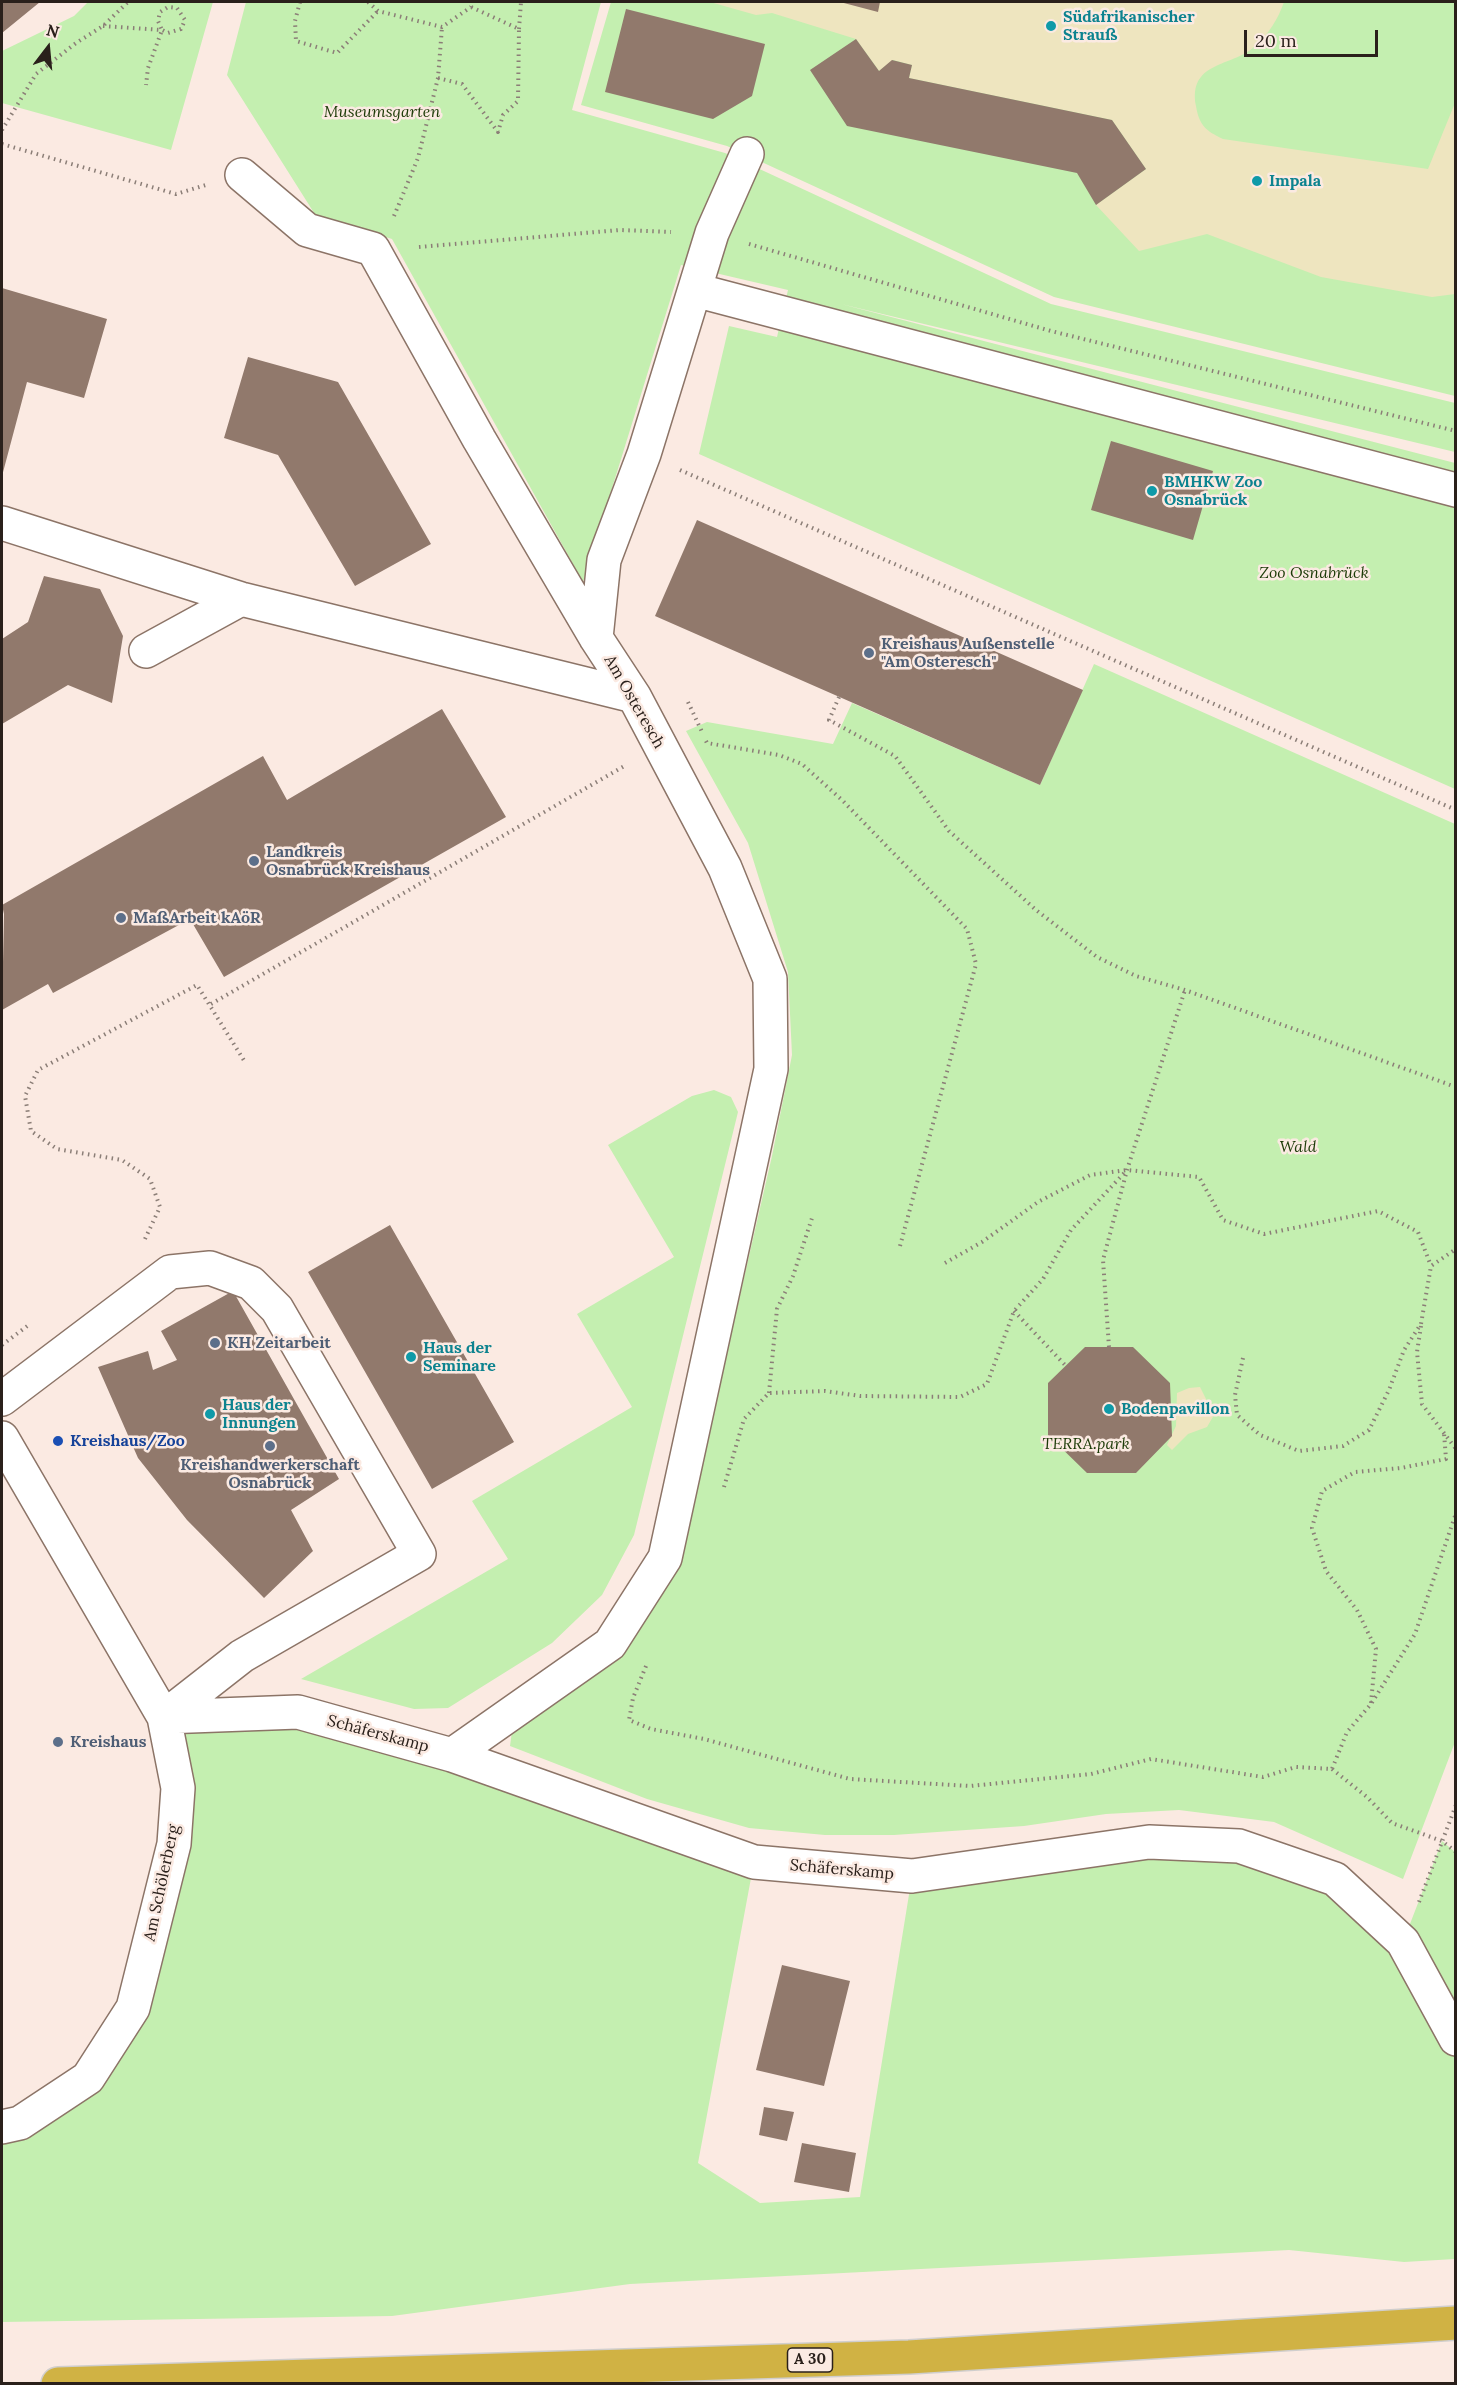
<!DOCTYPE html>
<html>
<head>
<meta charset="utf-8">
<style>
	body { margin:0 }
	#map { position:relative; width:1457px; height:2385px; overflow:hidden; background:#fbeae2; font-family:Lora,serif }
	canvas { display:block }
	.frame { position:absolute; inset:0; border:3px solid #2a201b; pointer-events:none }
	.north { position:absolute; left:18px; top:18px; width:60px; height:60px; -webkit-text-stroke:4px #fbeae2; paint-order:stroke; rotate:16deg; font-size:16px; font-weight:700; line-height:24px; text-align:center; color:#2a201b }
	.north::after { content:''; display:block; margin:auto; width:21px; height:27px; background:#2a201b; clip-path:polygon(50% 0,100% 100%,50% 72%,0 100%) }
	.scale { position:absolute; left:1244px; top:30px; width:134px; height:27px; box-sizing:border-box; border:3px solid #2a201b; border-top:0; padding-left:8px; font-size:18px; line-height:21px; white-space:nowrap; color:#2a201b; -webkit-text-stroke:4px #fbeae2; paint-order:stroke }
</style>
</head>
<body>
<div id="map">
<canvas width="1457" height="2385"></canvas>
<div class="frame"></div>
<div class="north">N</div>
<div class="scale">20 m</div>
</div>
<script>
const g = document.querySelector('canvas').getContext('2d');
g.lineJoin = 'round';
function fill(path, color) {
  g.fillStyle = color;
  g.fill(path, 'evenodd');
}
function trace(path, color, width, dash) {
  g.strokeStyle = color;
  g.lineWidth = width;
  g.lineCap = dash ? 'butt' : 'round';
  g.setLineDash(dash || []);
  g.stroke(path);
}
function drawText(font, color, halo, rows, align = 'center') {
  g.font = font + ' Lora,serif';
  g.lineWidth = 5;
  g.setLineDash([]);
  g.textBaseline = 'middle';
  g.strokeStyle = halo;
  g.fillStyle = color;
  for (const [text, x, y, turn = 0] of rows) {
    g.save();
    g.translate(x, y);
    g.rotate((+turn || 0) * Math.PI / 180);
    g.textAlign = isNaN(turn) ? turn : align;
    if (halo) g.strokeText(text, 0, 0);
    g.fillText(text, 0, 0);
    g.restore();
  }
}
fill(new Path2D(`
	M 88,2 L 213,2 L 171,150 L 2,103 L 2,51 L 74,16 Z
	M 246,2 L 601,2 L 572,110 L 725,153 L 1051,304 L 1455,403 L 1455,452 L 841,304 L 1455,463 L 1455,789 L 699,454 L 729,326 L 777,337 L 788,290 L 681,265 L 583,582 L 392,239 L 316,216 L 227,75 Z
	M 611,2 L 1455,2 L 1455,396 L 1054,297 L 727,146 L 581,105 Z
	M 1094,664 L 1455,824 L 1455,1742 L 1403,1879 L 1274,1822 L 1179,1810 L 1106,1814 L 1024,1826 L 894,1835 L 825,1835 L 749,1828 L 647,1799 L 510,1746 L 513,1724 L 625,1637 L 703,1411 L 724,1365 L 772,1156 L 792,1055 L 788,972 L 748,843 L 686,731 L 707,722 L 833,744 L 852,703 L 1040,785 Z
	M 714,1090 L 731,1097 L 738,1112 L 634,1535 L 602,1595 L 552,1643 L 448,1708 L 414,1709 L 301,1679 L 508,1559 L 472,1501 L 632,1407 L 577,1314 L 674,1257 L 608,1145 L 692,1096 Z
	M 298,1712 L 754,1862 L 698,2163 L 760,2203 L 860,2197 L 912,1876 L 1149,1842 L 1335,1879 L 1403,1942 L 1442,1841 L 1455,1852 L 1455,2259 L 1404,2262 L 1289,2250 L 630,2284 L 392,2316 L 2,2322 L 2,2127 L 88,2078 L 133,2008 L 174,1844 L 164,1717 Z`), '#c4efb0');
fill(new Path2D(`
	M 710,2 L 1284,2 C 1278,19 1269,34 1254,47 C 1232,67 1188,61 1196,106 C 1199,125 1206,131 1223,139 L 1428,169 L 1455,103 L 1455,294 L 1432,297 L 1321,277 L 1207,234 L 1139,251 L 1096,205 L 1146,169 L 1112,120 L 909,78 L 912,65 L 893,60 L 879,71 L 856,39 L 772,13 L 756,15 Z
	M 1200,1387 L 1214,1415 L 1207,1427 L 1188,1434 L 1172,1450 L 1167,1445 L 1176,1426 L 1177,1393 L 1189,1388 Z`), '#eee5bf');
fill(new Path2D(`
	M 2,2 L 40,2 L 2,33 Z
	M 840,2 L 880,2 L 878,12 Z
	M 626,9 L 765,44 L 752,96 L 713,119 L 605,92 Z
	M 856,39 L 879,71 L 892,60 L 912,65 L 909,78 L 1112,120 L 1146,169 L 1096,205 L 1077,173 L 847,126 L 810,70 Z
	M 2,288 L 107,319 L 84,398 L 27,382 L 2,476 Z
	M 248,357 L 338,382 L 431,544 L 355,586 L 278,455 L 224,438 Z
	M 1111,441 L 1213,471 L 1193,540 L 1091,510 Z
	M 697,520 L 1083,690 L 1040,785 L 655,616 Z
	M 44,576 L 100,589 L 123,636 L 112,703 L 68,685 L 2,724 L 2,639 L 28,622 Z
	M 442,709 L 506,817 L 224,977 L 190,919 L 53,993 L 48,984 L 2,1010 L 4,914 L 2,905 L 263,756 L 287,800 Z
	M 390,1225 L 514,1442 L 432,1489 L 308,1272 Z
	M 233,1291 L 339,1479 L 291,1510 L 313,1551 L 264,1598 L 187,1520 L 138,1458 L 98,1367 L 148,1351 L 153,1370 L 177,1360 L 161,1331 Z
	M 1085,1347 L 1133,1347 L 1170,1383 L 1172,1436 L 1136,1473 L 1087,1473 L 1048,1435 L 1048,1383 Z
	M 782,1965 L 850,1981 L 824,2086 L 756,2070 Z
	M 764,2107 L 794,2112 L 787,2141 L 759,2135 Z
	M 802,2143 L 856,2153 L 849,2192 L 794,2182 Z`), '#91796c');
const minor = new Path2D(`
	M 242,175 L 307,230 L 373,249 L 479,439 L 596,638 L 634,696 L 725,868 L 770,979 L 771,1069 L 665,1558 L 610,1644 L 452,1755
	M 695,290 L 1456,490
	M 2,523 L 241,599 L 634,696
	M 596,638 L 604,560 L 644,454 L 712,233 L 747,154
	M 146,651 L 241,599
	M 2,1399 L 170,1272 L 210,1268 L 251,1283 L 277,1309 L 419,1554 L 242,1656 L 164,1717
	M 2,1438 L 164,1717 L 178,1788 L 174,1844 L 133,2008 L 88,2078 L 20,2123 L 2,2127
	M 164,1717 L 298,1712 L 452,1755 L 754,1862 L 912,1876 L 1149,1842 L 1239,1846 L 1335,1879 L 1403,1942 L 1456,2039`);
const highway = new Path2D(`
	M 58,2384 L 909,2357 L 1456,2323`);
trace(minor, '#8c7467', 36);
trace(highway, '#d0cecd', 36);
trace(new Path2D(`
	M 300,2 L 295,21 L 296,41 L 337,53 L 378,11
	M 368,2 L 378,11 L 442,27 L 471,7 L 473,2
	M 103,26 L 162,30 L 168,33 L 181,29 L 185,20 L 177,8 L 168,7 L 160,12 L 158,21 L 162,30 L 148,68 L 146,85
	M 519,29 L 521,2
	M 438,78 L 462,84 L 498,132 L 503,115 L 518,101 L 519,29 L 471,7
	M 2,130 L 36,74 L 76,43 L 103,26 L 128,2
	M 2,144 L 176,194 L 206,185
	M 394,216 L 418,158 L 438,78 L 442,27
	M 749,244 L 1051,331 L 1456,431
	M 419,247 L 620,230 L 671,232
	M 680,470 L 1456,810
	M 839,697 L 829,720 L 895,756 L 949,831 L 1036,910 L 1097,957 L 1136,976 L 1185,990 L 1456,1087
	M 688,702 L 703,734
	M 706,741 L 707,743 L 779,755 L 802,764 L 842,800 L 967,929 L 976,964 L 900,1246
	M 211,1004 L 626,765
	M 145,1239 L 160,1207 L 150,1179 L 122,1160 L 57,1149 L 31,1131 L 25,1096 L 38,1070 L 197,985 L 245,1062
	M 945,1263 L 982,1242 L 1038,1202 L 1090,1175 L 1127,1170 L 1199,1177 L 1223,1220 L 1264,1234 L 1378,1211 L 1418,1232 L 1431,1266
	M 1014,1311 L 1065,1365
	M 1421,1326 L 1417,1352 L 1422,1404 L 1456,1449
	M 2,1345 L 30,1324
	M 1109,1347 L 1103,1260 L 1127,1170 L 1185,990
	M 1243,1358 L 1235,1395 L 1237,1415 L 1260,1435 L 1299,1451 L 1343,1446 L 1369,1430 L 1389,1390 L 1404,1350 L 1421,1324 L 1431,1266 L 1456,1249
	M 769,1393 L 777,1309 L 793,1276 L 813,1215
	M 724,1487 L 744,1419 L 769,1393 L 825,1391 L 860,1396 L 960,1397 L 987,1384 L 1014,1311 L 1043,1279 L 1071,1230 L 1127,1170
	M 646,1666 L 633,1698 L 629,1720 L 651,1729 L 704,1739 L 850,1779 L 970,1786 L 1091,1774 L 1151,1759 L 1263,1777 L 1296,1767 L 1332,1769 L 1347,1732 L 1371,1704 L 1415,1634 L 1456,1513
	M 1371,1703 L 1376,1649 L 1357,1610 L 1326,1571 L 1312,1528 L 1322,1491 L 1355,1472 L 1401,1468 L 1446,1459 L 1444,1433
	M 1332,1769 L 1367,1797 L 1392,1823 L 1442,1841 L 1456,1852
	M 1419,1902 L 1456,1805`), '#8b7e77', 4, [1.5, 4.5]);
trace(minor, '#fff', 33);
trace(highway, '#d0b244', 33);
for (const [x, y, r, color] of [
	[1051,26,6,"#0f9aa8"],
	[1257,181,6,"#0f9aa8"],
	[1152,491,6,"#0f9aa8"],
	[869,653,6,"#5c6f8a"],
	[254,861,6,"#5c6f8a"],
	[121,918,6,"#5c6f8a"],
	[215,1343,6,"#5c6f8a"],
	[411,1357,6,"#0f9aa8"],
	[1109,1409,6,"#0f9aa8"],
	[210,1414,6,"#0f9aa8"],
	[58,1441,6,"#1a4fb4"],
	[270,1446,6,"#5c6f8a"],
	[58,1742,6,"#5c6f8a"]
]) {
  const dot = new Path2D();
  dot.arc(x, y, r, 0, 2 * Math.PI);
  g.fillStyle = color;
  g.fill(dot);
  trace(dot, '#fbeae2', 2);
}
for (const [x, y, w] of [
	[810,2360,45]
]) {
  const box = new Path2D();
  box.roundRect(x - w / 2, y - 12, w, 24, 4.5);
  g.fillStyle = '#fbeae2';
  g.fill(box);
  trace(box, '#2a201b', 1.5);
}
drawText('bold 15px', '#2a201b', null, [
	["A 30",810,2360]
]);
drawText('bold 16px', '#0d838f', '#fbeae2', [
	["Südafrikanischer",1063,17],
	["Strauß",1063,35],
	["Impala",1269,181],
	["BMHKW Zoo",1164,482],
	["Osnabrück",1164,500],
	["Haus der",423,1348],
	["Seminare",423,1366],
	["Haus der",222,1405],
	["Innungen",222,1423],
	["Bodenpavillon",1121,1409]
], 'left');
drawText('italic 16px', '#1b3a06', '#fbeae2', [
	["Museumsgarten",382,112],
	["Zoo Osnabrück",1314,573],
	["Wald",1298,1147],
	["TERRA.park",1086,1444]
]);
drawText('bold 16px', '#4e5e75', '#fbeae2', [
	["Kreishaus Außenstelle",881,644],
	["\"Am Osteresch\"",881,662],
	["Landkreis",266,852],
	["Osnabrück Kreishaus",266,870],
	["MaßArbeit kAöR",133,918],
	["KH Zeitarbeit",227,1343],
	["Kreishandwerkerschaft",270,1465,"center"],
	["Osnabrück",270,1483,"center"],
	["Kreishaus",70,1742]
], 'left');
drawText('16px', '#2a201b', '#fbeae2', [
	["Am Osteresch",634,702,60],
	["Schäferskamp",378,1734,15],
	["Schäferskamp",842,1870,5],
	["Am Schölerberg",162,1883,-78]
]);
drawText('bold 16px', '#164399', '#fbeae2', [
	["Kreishaus/Zoo",70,1441]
], 'left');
</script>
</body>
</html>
